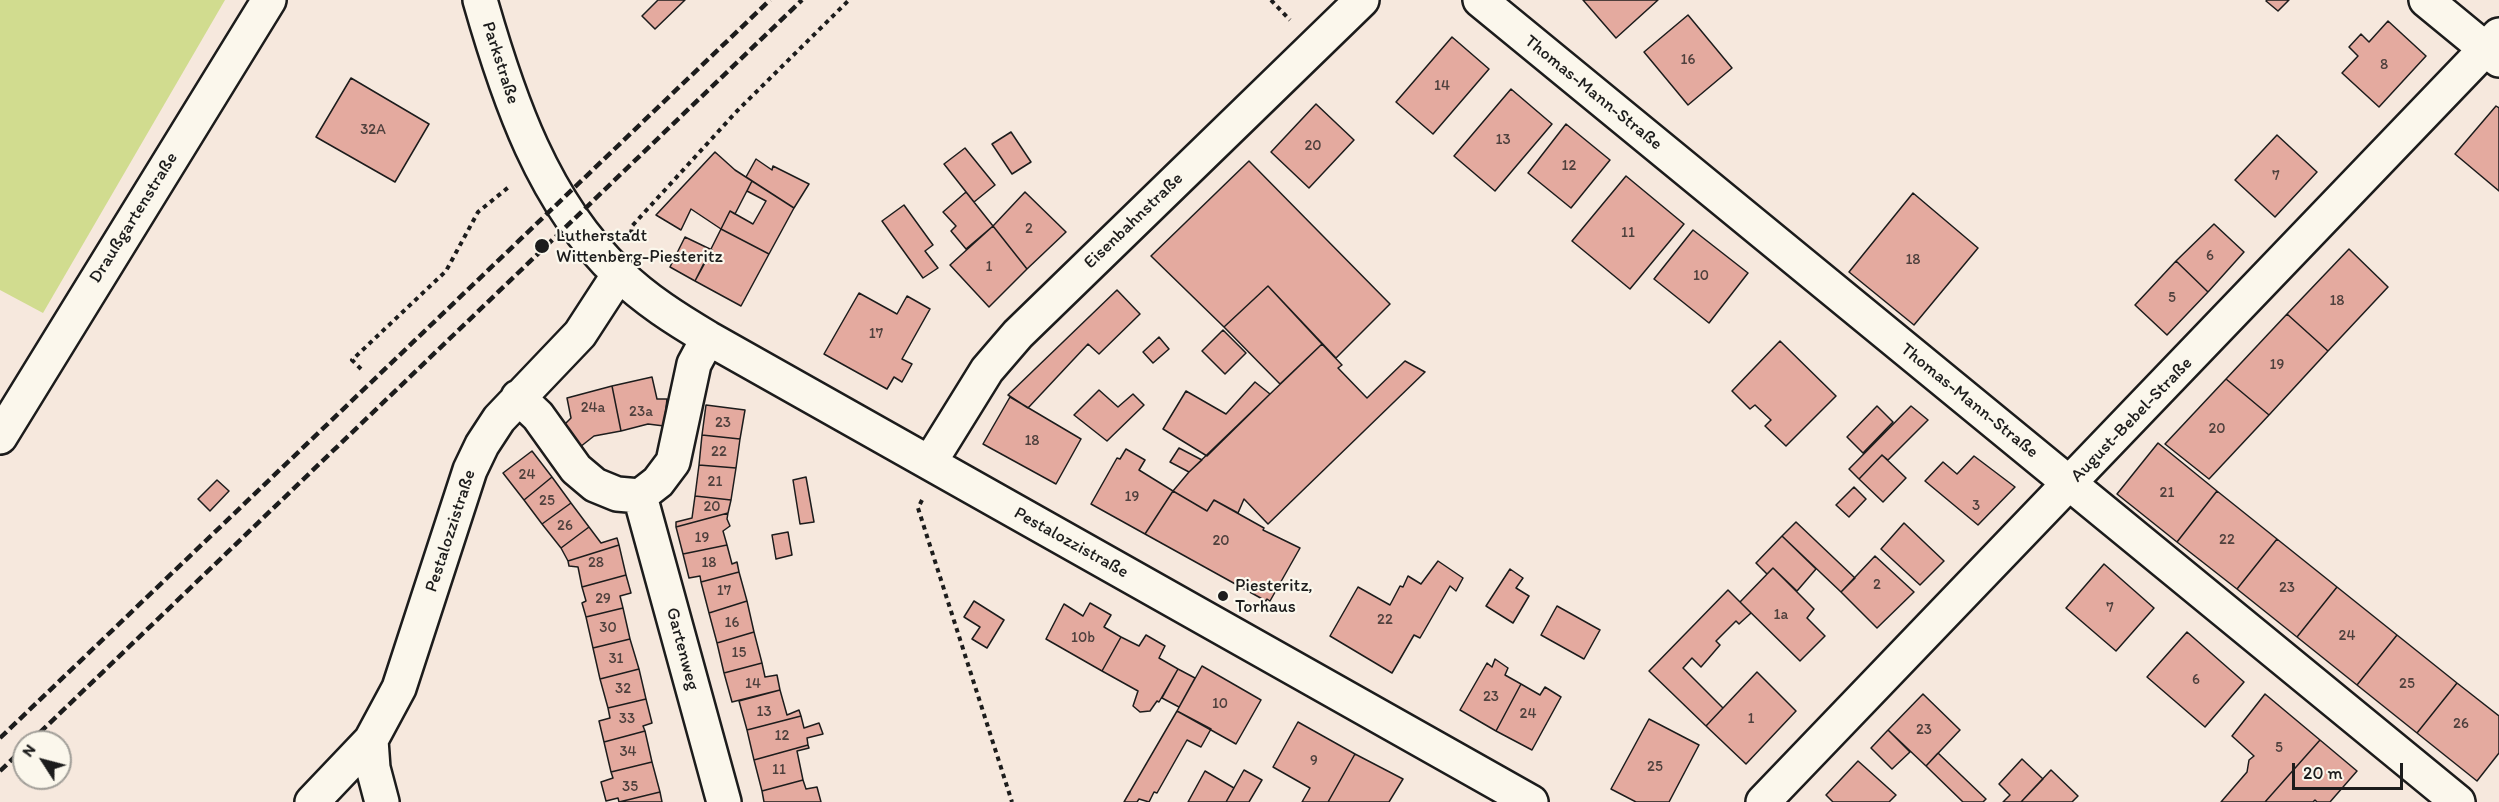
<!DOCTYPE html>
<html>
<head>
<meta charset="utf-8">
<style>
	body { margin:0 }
	#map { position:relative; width:2499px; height:802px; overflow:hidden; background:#f6e8dd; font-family:Itim,sans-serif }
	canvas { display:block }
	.north { position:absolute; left:12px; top:730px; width:60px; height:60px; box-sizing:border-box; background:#fbf7ec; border:2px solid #a29f99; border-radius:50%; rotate:306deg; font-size:16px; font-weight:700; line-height:24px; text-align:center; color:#1c1c1c }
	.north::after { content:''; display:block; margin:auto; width:21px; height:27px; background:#1c1c1c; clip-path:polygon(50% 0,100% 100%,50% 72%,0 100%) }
	.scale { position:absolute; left:2292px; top:763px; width:111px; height:27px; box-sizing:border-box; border:3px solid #1c1c1c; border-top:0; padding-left:8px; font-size:18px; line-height:21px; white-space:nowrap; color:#1c1c1c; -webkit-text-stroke:4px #fbf7ec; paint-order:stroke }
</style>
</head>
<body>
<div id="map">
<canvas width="2499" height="802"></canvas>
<div class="north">N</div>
<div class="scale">20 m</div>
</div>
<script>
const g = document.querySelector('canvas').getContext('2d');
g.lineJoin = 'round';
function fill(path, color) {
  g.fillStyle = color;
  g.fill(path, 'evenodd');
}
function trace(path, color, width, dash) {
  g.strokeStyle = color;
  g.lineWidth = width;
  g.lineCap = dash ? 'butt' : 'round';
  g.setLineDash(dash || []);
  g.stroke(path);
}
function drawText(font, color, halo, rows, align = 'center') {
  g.font = font + ' Itim,sans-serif';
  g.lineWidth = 4.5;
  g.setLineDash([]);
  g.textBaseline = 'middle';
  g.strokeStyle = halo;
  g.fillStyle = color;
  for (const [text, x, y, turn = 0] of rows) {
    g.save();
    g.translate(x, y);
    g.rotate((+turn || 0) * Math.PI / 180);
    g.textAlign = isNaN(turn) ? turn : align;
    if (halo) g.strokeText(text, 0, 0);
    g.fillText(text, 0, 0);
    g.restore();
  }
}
fill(new Path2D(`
	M 0,0 L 225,0 L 43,313 L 0,290 Z`), '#d1dc8f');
const building = new Path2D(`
	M 658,0 L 685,0 L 655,29 L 642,16 Z
	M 1583,0 L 1658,0 L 1616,38 Z
	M 2289,0 L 2278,11 L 2266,1 L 2267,0 Z
	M 1688,15 L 1732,68 L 1688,105 L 1644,52 Z
	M 2388,21 L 2426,56 L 2379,107 L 2342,73 L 2358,56 L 2349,47 L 2361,34 L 2369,42 Z
	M 1452,37 L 1489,69 L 1433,134 L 1396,102 Z
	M 351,78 L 429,124 L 395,182 L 316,137 Z
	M 1511,89 L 1552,124 L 1495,191 L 1454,156 Z
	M 1316,104 L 1354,140 L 1309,188 L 1271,152 Z
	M 2496,106 L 2499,108 L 2499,191 L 2455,154 Z
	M 1566,124 L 1610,160 L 1571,208 L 1528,173 Z
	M 1011,132 L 1031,162 L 1012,174 L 992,144 Z
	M 2277,135 L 2317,172 L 2275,217 L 2235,180 Z
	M 965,148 L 995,185 L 974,202 L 944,164 Z
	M 715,152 L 735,170 L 752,181 L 735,214 L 730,211 L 721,229 L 691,209 L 681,230 L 656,215 Z
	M 756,159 L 772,170 L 773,166 L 809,184 L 794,208 L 746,177 Z
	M 1249,161 L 1390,304 L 1336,358 L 1268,286 L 1224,327 L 1151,256 Z
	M 1626,176 L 1684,224 L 1630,289 L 1572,241 Z
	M 752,181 L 794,208 L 769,254 L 721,229 L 730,211 L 753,224 L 766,201 L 747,191 Z
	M 966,192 L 993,226 L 966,249 L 951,231 L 956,226 L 943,212 Z
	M 1025,192 L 1066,232 L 1027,269 L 993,226 Z
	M 1913,193 L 1978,248 L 1914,325 L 1849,272 Z
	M 904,205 L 933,245 L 925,251 L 938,268 L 923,278 L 882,221 Z
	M 2214,224 L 2244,252 L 2208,292 L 2176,261 Z
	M 993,226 L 1027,269 L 989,307 L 950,265 Z
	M 721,229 L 769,254 L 741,306 L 695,281 Z
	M 1693,230 L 1748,273 L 1709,323 L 1654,279 Z
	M 685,237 L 712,250 L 695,281 L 670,267 Z
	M 2349,249 L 2388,287 L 2328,351 L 2287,314 Z
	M 2176,261 L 2208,292 L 2167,335 L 2135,305 Z
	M 1268,286 L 1322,344 L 1280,384 L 1224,327 Z
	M 1117,290 L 1140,314 L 1099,354 L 1088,344 L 1028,408 L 1008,395 Z
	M 859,293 L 897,314 L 907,296 L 930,309 L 902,359 L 912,364 L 902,382 L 894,377 L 887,389 L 824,354 Z
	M 2287,314 L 2328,351 L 2269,415 L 2226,379 Z
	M 1223,330 L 1246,353 L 1225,374 L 1202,351 Z
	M 1159,337 L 1169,349 L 1153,363 L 1143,352 Z
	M 1780,341 L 1836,396 L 1786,446 L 1765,426 L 1771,420 L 1755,405 L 1750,409 L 1732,391 Z
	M 1322,344 L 1342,365 L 1338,368 L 1367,398 L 1405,361 L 1425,372 L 1268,524 L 1244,499 L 1238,513 L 1214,500 L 1207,511 L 1173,491 L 1189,472 Z
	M 652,377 L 657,399 L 667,399 L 664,426 L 648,424 L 621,431 L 612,386 Z
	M 2226,379 L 2269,415 L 2209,479 L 2165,444 Z
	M 1255,382 L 1270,394 L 1207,456 L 1163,429 L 1186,391 L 1226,414 Z
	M 612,386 L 621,431 L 594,436 L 580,447 L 564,425 L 571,418 L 567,398 Z
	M 1099,390 L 1118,407 L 1133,394 L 1144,405 L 1107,441 L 1074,415 Z
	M 1010,397 L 1081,439 L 1056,484 L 983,444 Z
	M 706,405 L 745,410 L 740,439 L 702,435 Z
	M 1877,406 L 1893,422 L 1863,453 L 1847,437 Z
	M 1911,406 L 1928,420 L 1888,460 L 1882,455 L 1859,479 L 1849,469 Z
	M 702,435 L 740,439 L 736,468 L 699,465 Z
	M 2158,443 L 2217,491 L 2177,542 L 2117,494 Z
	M 1179,448 L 1202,460 L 1189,472 L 1170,462 Z
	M 1126,449 L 1145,460 L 1139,470 L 1173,491 L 1145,534 L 1091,504 L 1117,458 L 1120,459 Z
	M 532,451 L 552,477 L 524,500 L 503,473 Z
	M 1882,455 L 1906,478 L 1883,502 L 1859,479 Z
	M 1974,456 L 2015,487 L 1978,525 L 1925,481 L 1943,462 L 1957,474 Z
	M 699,465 L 736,468 L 731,500 L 695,496 Z
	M 552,477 L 571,503 L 542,524 L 524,500 Z
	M 806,477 L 814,522 L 800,524 L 793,480 Z
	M 217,480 L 229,491 L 210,511 L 198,499 Z
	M 1854,487 L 1866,499 L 1849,517 L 1836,505 Z
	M 1173,491 L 1207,511 L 1214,500 L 1264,528 L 1263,530 L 1300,548 L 1270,601 L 1267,599 L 1266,601 L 1145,534 Z
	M 2217,491 L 2277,539 L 2237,589 L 2177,542 Z
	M 695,496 L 731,500 L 728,513 L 676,527 L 676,522 L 692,518 Z
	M 571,503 L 589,527 L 561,548 L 542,524 Z
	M 728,513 L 727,519 L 730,526 L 723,531 L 727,545 L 683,554 L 676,527 Z
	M 1796,522 L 1855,578 L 1841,592 L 1782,536 Z
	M 1904,523 L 1944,561 L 1920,585 L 1881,549 Z
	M 589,527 L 601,543 L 617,538 L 619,545 L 568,561 L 561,548 Z
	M 788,532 L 792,555 L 776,559 L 772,535 Z
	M 1782,536 L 1816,569 L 1797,591 L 1773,568 L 1767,574 L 1756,563 Z
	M 2277,539 L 2337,587 L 2297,637 L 2237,589 Z
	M 619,545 L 626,575 L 582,587 L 578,567 L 569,566 L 568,561 Z
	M 727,545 L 732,564 L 737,562 L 739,572 L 701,582 L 700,576 L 689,578 L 683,554 Z
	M 1875,556 L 1914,592 L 1877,628 L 1841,592 Z
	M 1438,561 L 1463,578 L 1456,591 L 1450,586 L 1420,638 L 1414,635 L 1392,673 L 1330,636 L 1358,587 L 1390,605 L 1400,586 L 1403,587 L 1408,576 L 1421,584 Z
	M 2104,564 L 2154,608 L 2116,651 L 2066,608 Z
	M 1773,568 L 1814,609 L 1807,618 L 1825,636 L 1800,661 L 1740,602 Z
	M 1510,569 L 1523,578 L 1516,588 L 1529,596 L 1513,623 L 1486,606 Z
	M 739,572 L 747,601 L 709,613 L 701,582 Z
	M 626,575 L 631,593 L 620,596 L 623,608 L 586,617 L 582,603 L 586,601 L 582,587 Z
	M 2337,587 L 2397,635 L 2357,685 L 2297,637 Z
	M 1728,590 L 1751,613 L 1739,624 L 1736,621 L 1716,641 L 1720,645 L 1701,667 L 1692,658 L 1683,668 L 1723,708 L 1706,726 L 1649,671 Z
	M 747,601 L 754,632 L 717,643 L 709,613 Z
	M 974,601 L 1004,620 L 987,648 L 972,639 L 980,627 L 964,617 Z
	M 1090,603 L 1111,615 L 1104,627 L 1121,637 L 1102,671 L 1046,639 L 1064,604 L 1083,616 Z
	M 1557,606 L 1600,630 L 1584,659 L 1541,635 Z
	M 623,608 L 630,639 L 593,648 L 586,617 Z
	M 754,632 L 762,663 L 724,673 L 717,643 Z
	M 2187,632 L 2244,682 L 2205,727 L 2147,677 Z
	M 1146,635 L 1165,646 L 1159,658 L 1178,669 L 1159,702 L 1157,701 L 1150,711 L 1140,712 L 1133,706 L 1138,691 L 1102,671 L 1121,637 L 1139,646 Z
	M 2397,635 L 2457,683 L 2417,733 L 2357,685 Z
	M 630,639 L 639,669 L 600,679 L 593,648 Z
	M 1495,659 L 1508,668 L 1505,675 L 1521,684 L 1496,731 L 1460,710 L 1487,663 L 1492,667 Z
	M 762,663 L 765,677 L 777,675 L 780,690 L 732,702 L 724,673 Z
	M 1202,666 L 1261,700 L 1236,744 L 1177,711 Z
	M 639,669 L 646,699 L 608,708 L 600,679 Z
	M 1178,669 L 1195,678 L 1179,707 L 1162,698 Z
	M 1757,672 L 1796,711 L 1746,764 L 1706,726 Z
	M 2457,683 L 2499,716 L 2499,753 L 2477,781 L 2417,733 Z
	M 1521,684 L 1540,695 L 1545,687 L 1561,697 L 1532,750 L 1496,731 Z
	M 780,690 L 787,715 L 799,710 L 801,716 L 747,730 L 739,701 Z
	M 1923,694 L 1960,730 L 1926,766 L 1888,730 Z
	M 2265,694 L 2320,740 L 2265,802 L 2221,802 L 2247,772 L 2249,760 L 2254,756 L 2232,736 Z
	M 646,699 L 652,723 L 643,726 L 645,731 L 604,742 L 599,721 L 610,718 L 608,708 Z
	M 1177,711 L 1211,729 L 1201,747 L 1187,740 L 1157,793 L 1154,792 L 1149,802 L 1139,799 L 1137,802 L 1124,802 Z
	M 801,716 L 804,728 L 819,723 L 823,734 L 807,738 L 808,745 L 754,760 L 747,730 Z
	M 1649,719 L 1699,745 L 1669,802 L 1636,802 L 1611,789 Z
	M 1298,722 L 1355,754 L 1328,802 L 1302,802 L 1310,788 L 1273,767 Z
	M 1888,730 L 1910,752 L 1892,769 L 1871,748 Z
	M 645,731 L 652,762 L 611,772 L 604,742 Z
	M 2320,740 L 2357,771 L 2330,802 L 2317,802 L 2315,800 L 2313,802 L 2265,802 Z
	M 808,745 L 809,748 L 797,751 L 803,780 L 762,791 L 754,760 Z
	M 1938,753 L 1986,799 L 1983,802 L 1963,802 L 1926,766 Z
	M 1355,754 L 1403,779 L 1389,802 L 1328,802 Z
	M 2022,759 L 2043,779 L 2021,802 L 2003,802 L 2010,795 L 1999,784 Z
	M 1858,761 L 1896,795 L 1889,802 L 1833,802 L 1826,795 Z
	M 652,762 L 660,792 L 619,802 L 618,798 L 606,801 L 601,782 L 613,778 L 611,772 Z
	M 1244,770 L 1262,780 L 1249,802 L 1226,802 Z
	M 2051,770 L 2078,796 L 2072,802 L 2021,802 Z
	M 1205,771 L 1234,788 L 1226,802 L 1188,802 Z
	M 803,780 L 806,789 L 817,787 L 821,802 L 764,802 L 762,791 Z
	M 660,792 L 662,802 L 619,802 Z`);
fill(building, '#e4aa9f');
trace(building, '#1c1c1c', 1.5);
const street = new Path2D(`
	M 480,0 C 508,98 543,202 619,274 C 646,300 676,319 708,338 L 1531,802
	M 1480,0 L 2458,802
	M 2426,0 L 2499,60
	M 518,397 L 538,416 L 576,469 L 595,485 L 617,494 L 640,496 L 658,482 L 673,462 L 694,364 L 708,338
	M 0,437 L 269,0
	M 930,462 L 987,370 L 1018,334 L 1362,0
	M 640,496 L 724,802
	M 371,740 L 373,768 L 382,802
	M 312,802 L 371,740 L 399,688 L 470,470 L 482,445 L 499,419 L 580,334 L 619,274
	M 1763,802 L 2499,35`);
trace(street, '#1c1c1c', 38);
trace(new Path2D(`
	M 1271,0 L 1290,20
	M 631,234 L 632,226 L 737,111 L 849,0
	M 361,369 L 352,360 L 446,271 L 478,212 L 510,186
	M 922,500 L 918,508 L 1012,802`), '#1c1c1c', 4, [4.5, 4.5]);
trace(street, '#fbf7ec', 33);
trace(new Path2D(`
	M 0,738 L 770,0
	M 30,742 L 802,0
	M 0,771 L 24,748`), '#1c1c1c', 4.5, [9, 4.5]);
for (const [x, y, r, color] of [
	[542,246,8,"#1c1c1c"],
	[1223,596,6,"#1c1c1c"]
]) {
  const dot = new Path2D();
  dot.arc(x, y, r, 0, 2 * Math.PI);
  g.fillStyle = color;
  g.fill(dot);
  trace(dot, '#fbf7ec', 2);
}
drawText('15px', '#4e403d', null, [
	["16",1688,60],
	["8",2384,65],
	["14",1442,86],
	["32A",373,130],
	["13",1503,140],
	["20",1313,146],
	["12",1569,166],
	["7",2276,176],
	["2",1029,229],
	["11",1628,233],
	["6",2210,256],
	["18",1913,260],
	["1",989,267],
	["10",1701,276],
	["5",2172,298],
	["18",2337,301],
	["17",876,334],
	["19",2277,365],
	["24a",593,408],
	["23a",641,412],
	["23",723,423],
	["20",2217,429],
	["18",1032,441],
	["22",719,452],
	["24",527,475],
	["21",715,482],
	["21",2167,493],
	["19",1132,497],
	["25",547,501],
	["3",1976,506],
	["20",712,507],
	["26",565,526],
	["19",702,538],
	["22",2227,540],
	["20",1221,541],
	["28",596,563],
	["18",709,563],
	["2",1877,585],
	["23",2287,588],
	["17",724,591],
	["29",603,599],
	["7",2110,608],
	["1a",1781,615],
	["22",1385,620],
	["16",732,623],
	["30",608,628],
	["24",2347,636],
	["10b",1083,638],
	["15",739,653],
	["31",616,659],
	["6",2196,680],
	["14",753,684],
	["25",2407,684],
	["32",623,689],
	["23",1491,697],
	["10",1220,704],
	["13",764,712],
	["24",1528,714],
	["33",627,719],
	["1",1751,719],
	["26",2461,724],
	["23",1924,730],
	["12",782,736],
	["5",2279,748],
	["34",628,752],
	["9",1314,761],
	["25",1655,767],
	["11",779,770],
	["35",630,787]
]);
drawText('18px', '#1c1c1c', '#fbf7ec', [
	["Parkstraße",500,63,72],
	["Thomas-Mann-Straße",1593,93,39],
	["Draußgartenstraße",134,218,-58],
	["Eisenbahnstraße",1134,221,-44],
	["Thomas-Mann-Straße",1969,401,39],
	["August-Bebel-Straße",2132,420,-46],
	["Pestalozzistraße",451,531,-72],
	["Pestalozzistraße",1071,543,29],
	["Gartenweg",682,649,75]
]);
drawText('18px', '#1c1c1c', '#fbf7ec', [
	["Lutherstadt",556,236],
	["Wittenberg-Piesteritz",556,257],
	["Piesteritz,",1235,586],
	["Torhaus",1235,607]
], 'left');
</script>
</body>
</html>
